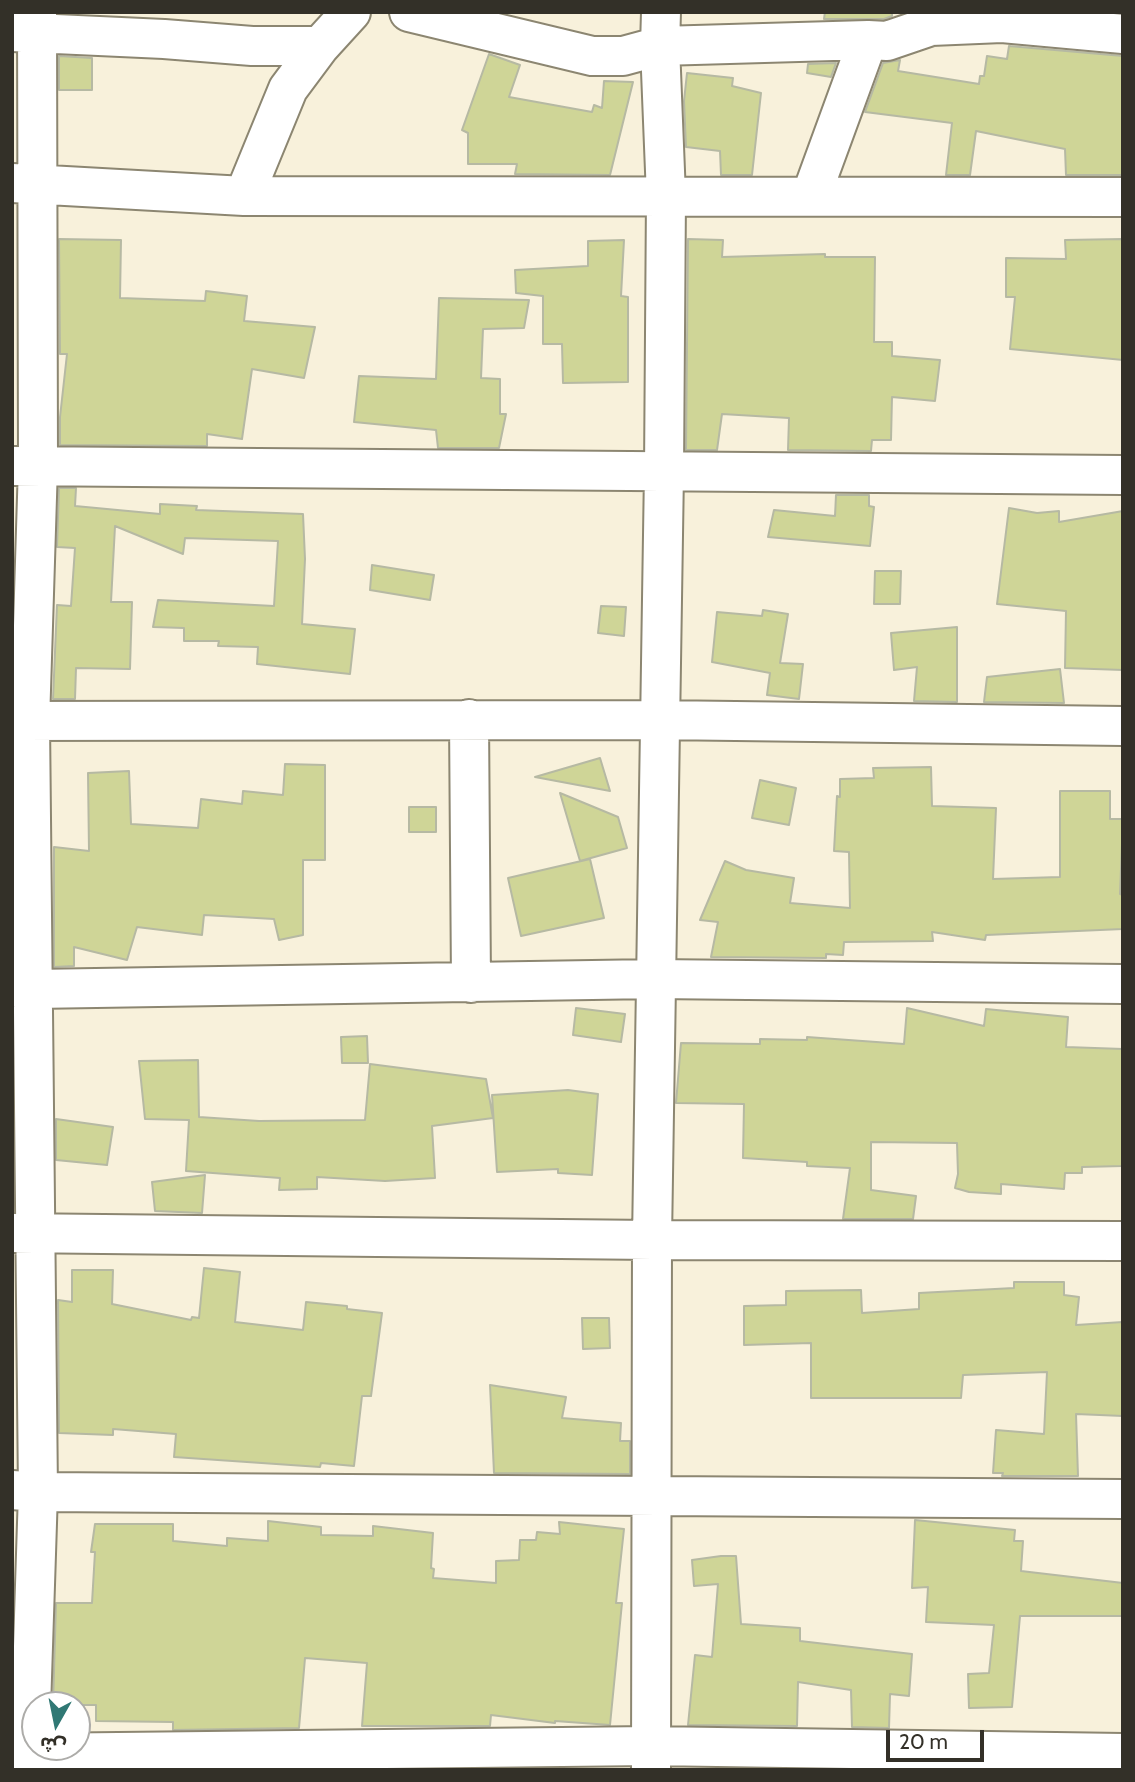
<!DOCTYPE html>
<html>
<head>
<meta charset="utf-8">
<style>
	body { margin:0 }
	#map { position:relative; width:1135px; height:1782px; overflow:hidden; background:#f8f1db; font-family:Cabin,"Noto Sans Arabic",sans-serif }
	canvas { display:block }
	.frame { position:absolute; inset:0; border:14px solid #333028; pointer-events:none }
	.north { position:absolute; left:21px; top:1691px; width:70px; height:70px; box-sizing:border-box; background:#fff; border:2px solid #adaca9; border-radius:50%; rotate:189deg; font-size:19px; font-weight:700; line-height:28px; text-align:center; color:#333028 }
	.north::after { content:''; display:block; margin:auto; width:24px; height:32px; background:#307874; clip-path:polygon(50% 0,100% 100%,50% 72%,0 100%) }
	.scale { position:absolute; left:886px; top:1730px; width:98px; height:32px; box-sizing:border-box; border:4px solid #333028; border-top:0; padding-left:9px; font-size:21px; line-height:24px; white-space:nowrap; color:#333028; -webkit-text-stroke:5px #fff; paint-order:stroke }
</style>
</head>
<body>
<div id="map">
<canvas width="1135" height="1782"></canvas>
<div class="frame"></div>
<div class="north">ش</div>
<div class="scale">20 m</div>
</div>
<script>
const g = document.querySelector('canvas').getContext('2d');
g.lineJoin = 'round';
function fill(path, color) {
  g.fillStyle = color;
  g.fill(path, 'evenodd');
}
function trace(path, color, width, dash) {
  g.strokeStyle = color;
  g.lineWidth = width;
  g.lineCap = dash ? 'butt' : 'round';
  g.setLineDash(dash || []);
  g.stroke(path);
}
const building = new Path2D(`
	M 825,12 L 892,12 L 892,16 L 884,19 L 824,19 Z
	M 1009,46 L 1123,56 L 1123,175 L 1066,175 L 1065,149 L 976,131 L 970,175 L 946,175 L 952,123 L 865,112 L 883,63 L 900,60 L 898,71 L 979,84 L 980,76 L 984,76 L 987,56 L 1007,59 Z
	M 489,54 L 520,65 L 509,97 L 592,112 L 594,105 L 602,108 L 604,81 L 633,82 L 610,175 L 515,174 L 517,164 L 468,164 L 468,133 L 462,130 Z
	M 59,56 L 92,58 L 92,90 L 59,90 Z
	M 836,63 L 831,77 L 807,73 L 808,64 Z
	M 687,73 L 733,78 L 732,86 L 761,93 L 752,175 L 721,175 L 720,151 L 686,147 L 684,101 Z
	M 59,239 L 121,240 L 120,298 L 205,301 L 206,291 L 247,296 L 244,321 L 315,327 L 304,378 L 252,369 L 242,439 L 207,434 L 207,446 L 60,445 L 60,417 L 67,354 L 60,354 Z
	M 688,239 L 723,240 L 722,257 L 825,254 L 825,257 L 875,257 L 874,342 L 892,342 L 892,356 L 940,360 L 935,401 L 892,397 L 891,440 L 872,440 L 871,451 L 788,450 L 789,418 L 722,414 L 717,450 L 686,450 Z
	M 1123,239 L 1123,360 L 1010,349 L 1015,297 L 1006,297 L 1006,258 L 1066,259 L 1065,240 Z
	M 624,240 L 621,296 L 628,297 L 628,382 L 563,383 L 562,344 L 543,344 L 543,296 L 516,293 L 515,270 L 588,266 L 588,241 Z
	M 439,298 L 529,300 L 524,328 L 483,329 L 481,378 L 500,379 L 500,414 L 506,414 L 499,448 L 438,448 L 436,430 L 354,422 L 359,376 L 436,379 Z
	M 59,488 L 76,488 L 75,506 L 160,514 L 160,504 L 197,506 L 196,510 L 303,514 L 305,559 L 302,624 L 355,629 L 350,674 L 257,664 L 258,647 L 218,646 L 219,641 L 184,641 L 184,628 L 153,627 L 158,600 L 274,606 L 278,541 L 185,538 L 183,554 L 115,526 L 111,602 L 132,602 L 130,669 L 76,668 L 75,699 L 53,699 L 57,605 L 71,606 L 75,548 L 57,547 Z
	M 836,495 L 869,495 L 869,506 L 874,507 L 870,546 L 768,537 L 774,510 L 835,516 Z
	M 1009,508 L 1037,513 L 1059,511 L 1059,522 L 1123,511 L 1123,670 L 1065,668 L 1066,611 L 997,604 Z
	M 372,565 L 434,575 L 430,600 L 370,590 Z
	M 875,571 L 901,571 L 900,604 L 874,604 Z
	M 601,606 L 626,607 L 624,636 L 598,633 Z
	M 763,610 L 788,614 L 780,663 L 803,664 L 799,699 L 767,695 L 770,673 L 712,662 L 717,612 L 762,616 Z
	M 957,627 L 957,702 L 914,701 L 917,667 L 894,670 L 891,633 Z
	M 1060,669 L 1064,703 L 984,702 L 987,677 Z
	M 600,758 L 610,791 L 535,777 Z
	M 285,764 L 325,765 L 325,860 L 303,860 L 303,935 L 279,940 L 274,919 L 204,915 L 202,935 L 137,927 L 127,960 L 74,947 L 74,966 L 54,967 L 54,847 L 89,851 L 88,773 L 129,771 L 131,824 L 198,828 L 201,799 L 242,804 L 243,791 L 283,795 Z
	M 931,767 L 932,806 L 996,808 L 993,879 L 1060,877 L 1060,791 L 1110,791 L 1110,819 L 1123,819 L 1120,894 L 1123,895 L 1123,929 L 986,935 L 985,940 L 932,932 L 933,941 L 844,942 L 843,955 L 826,954 L 826,958 L 711,957 L 718,922 L 700,920 L 725,861 L 746,870 L 794,878 L 790,903 L 850,908 L 849,852 L 834,851 L 837,796 L 840,797 L 840,779 L 874,778 L 873,768 Z
	M 760,780 L 796,788 L 789,825 L 752,818 Z
	M 560,793 L 618,817 L 627,848 L 580,861 Z
	M 409,807 L 436,807 L 436,832 L 409,832 Z
	M 590,859 L 604,918 L 521,936 L 508,878 Z
	M 576,1008 L 625,1014 L 621,1042 L 573,1035 Z
	M 907,1008 L 984,1026 L 986,1009 L 1068,1017 L 1066,1047 L 1123,1049 L 1123,1166 L 1082,1167 L 1082,1173 L 1065,1173 L 1064,1189 L 1001,1184 L 1001,1194 L 969,1192 L 955,1188 L 958,1174 L 957,1143 L 871,1142 L 871,1190 L 916,1196 L 913,1219 L 843,1219 L 850,1168 L 807,1166 L 807,1162 L 743,1158 L 744,1104 L 676,1103 L 681,1043 L 760,1044 L 760,1039 L 807,1040 L 807,1037 L 904,1044 Z
	M 367,1036 L 368,1063 L 342,1063 L 341,1037 Z
	M 198,1060 L 199,1117 L 259,1121 L 365,1120 L 370,1064 L 486,1079 L 493,1118 L 432,1126 L 435,1178 L 385,1181 L 317,1177 L 317,1189 L 279,1190 L 280,1178 L 186,1171 L 189,1120 L 145,1119 L 139,1061 Z
	M 568,1090 L 598,1094 L 592,1175 L 558,1173 L 558,1169 L 497,1172 L 492,1095 Z
	M 56,1119 L 113,1127 L 107,1165 L 56,1160 Z
	M 205,1175 L 202,1213 L 155,1211 L 152,1182 Z
	M 204,1268 L 240,1272 L 235,1322 L 303,1330 L 306,1302 L 347,1306 L 347,1309 L 382,1313 L 371,1396 L 362,1396 L 354,1466 L 321,1463 L 320,1467 L 174,1457 L 176,1434 L 113,1429 L 113,1435 L 59,1433 L 58,1300 L 72,1302 L 72,1270 L 113,1270 L 112,1304 L 191,1320 L 192,1317 L 199,1318 Z
	M 1014,1282 L 1064,1282 L 1064,1295 L 1079,1297 L 1076,1325 L 1123,1322 L 1123,1416 L 1076,1414 L 1078,1476 L 1002,1476 L 1003,1473 L 993,1473 L 996,1430 L 1044,1434 L 1047,1372 L 963,1375 L 961,1398 L 811,1398 L 811,1343 L 744,1345 L 744,1306 L 786,1305 L 786,1291 L 861,1290 L 862,1313 L 919,1309 L 919,1293 L 1014,1288 Z
	M 582,1318 L 609,1318 L 610,1348 L 583,1349 Z
	M 490,1385 L 566,1397 L 562,1418 L 621,1423 L 620,1441 L 630,1441 L 630,1474 L 494,1473 Z
	M 915,1520 L 1015,1530 L 1014,1541 L 1023,1541 L 1021,1571 L 1123,1583 L 1123,1616 L 1020,1616 L 1012,1707 L 969,1708 L 968,1674 L 989,1673 L 994,1625 L 926,1622 L 928,1587 L 912,1588 Z
	M 268,1521 L 321,1527 L 321,1535 L 373,1536 L 373,1526 L 433,1533 L 431,1568 L 434,1569 L 433,1578 L 496,1583 L 496,1561 L 519,1560 L 520,1540 L 536,1540 L 537,1532 L 560,1534 L 559,1522 L 624,1529 L 616,1603 L 622,1603 L 610,1725 L 555,1721 L 555,1723 L 491,1715 L 490,1726 L 362,1726 L 367,1663 L 305,1658 L 299,1728 L 173,1730 L 173,1722 L 96,1721 L 96,1705 L 53,1705 L 56,1603 L 92,1603 L 95,1552 L 91,1552 L 95,1524 L 173,1524 L 173,1541 L 227,1546 L 227,1538 L 268,1541 Z
	M 721,1556 L 736,1556 L 741,1624 L 800,1628 L 800,1641 L 912,1654 L 909,1696 L 890,1694 L 889,1728 L 852,1727 L 851,1690 L 798,1682 L 797,1726 L 688,1725 L 695,1655 L 712,1657 L 718,1584 L 694,1586 L 692,1560 Z`);
fill(building, '#cfd597');
trace(building, '#b6b9a3', 2);
const minor = new Path2D(`
	M 409,12 L 592,56 L 623,56 L 660,46 L 868,40
	M 12,32 L 164,39 L 252,46 L 320,46
	M 12,183 L 244,196 L 1123,197
	M 244,196 L 288,89 L 320,46 L 351,12
	M 811,196 L 868,40 L 887,41 L 931,26 L 1002,23 L 1123,34
	M 12,466 L 1123,475
	M 469,719 L 471,983
	M 12,721 L 658,720 L 1123,726
	M 12,987 L 34,989 L 654,979 L 1123,984
	M 12,1233 L 652,1240 L 1123,1241
	M 12,1490 L 38,1492 L 1123,1499
	M 12,1752 L 30,1753 L 650,1746 L 1123,1753
	M 29,1770 L 38,1492 L 30,722 L 38,465 L 37,12
	M 651,1770 L 652,1240 L 664,471 L 666,196 L 660,46 L 661,12`);
trace(minor, '#8c8671', 42);
trace(minor, '#fff', 38);
</script>
</body>
</html>
